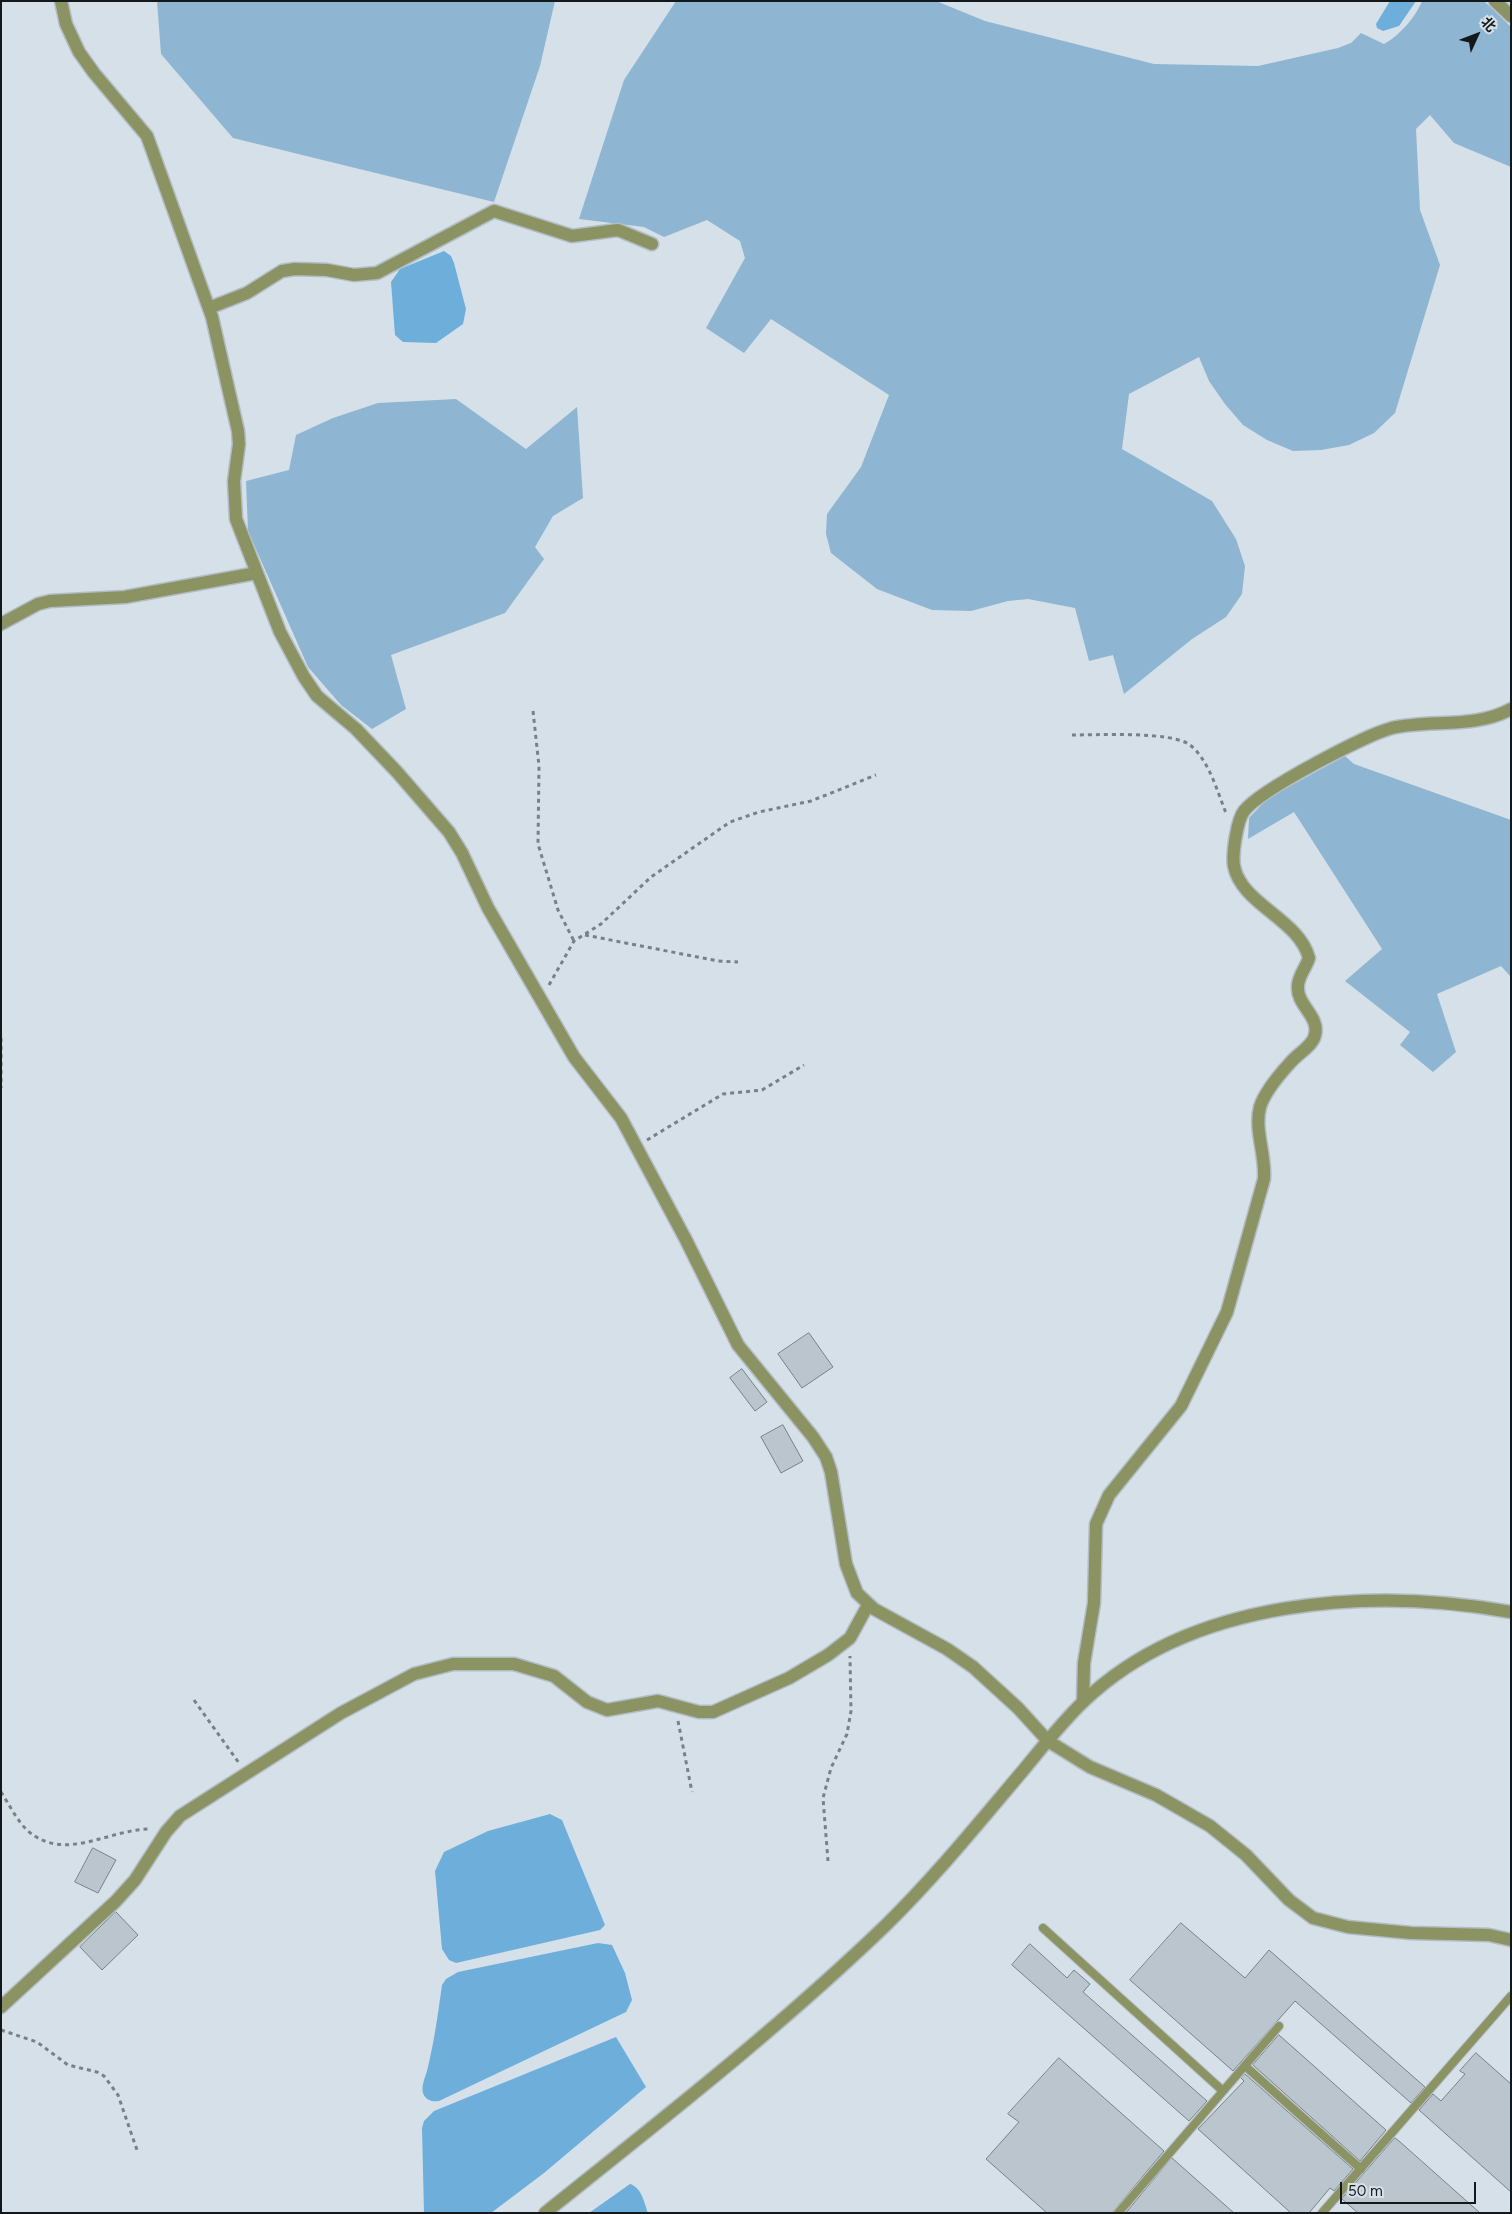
<!DOCTYPE html>
<html>
<head>
<meta charset="utf-8">
<style>
	body { margin:0 }
	#map { position:relative; width:1512px; height:2214px; overflow:hidden; background:#d5e0e9; font-family:Figtree,"Noto Sans SC",sans-serif }
	canvas { display:block }
	.frame { position:absolute; inset:0; border:2px solid #14181b; pointer-events:none }
	.north { position:absolute; left:1452px; top:10px; width:50px; height:50px; -webkit-text-stroke:4px #d5e0e9; paint-order:stroke; rotate:47deg; font-size:14px; font-weight:700; line-height:20px; text-align:center; color:#14181b }
	.north::after { content:''; display:block; margin:auto; width:18px; height:22px; background:#14181b; clip-path:polygon(50% 0,100% 100%,50% 72%,0 100%) }
	.scale { position:absolute; left:1340px; top:2182px; width:136px; height:22px; box-sizing:border-box; border:2px solid #14181b; border-top:0; padding-left:6px; font-size:15px; line-height:18px; white-space:nowrap; color:#14181b; -webkit-text-stroke:4px #d5e0e9; paint-order:stroke }
</style>
</head>
<body>
<div id="map">
<canvas width="1512" height="2214"></canvas>
<div class="frame"></div>
<div class="north">北</div>
<div class="scale">50 m</div>
</div>
<script>
const g = document.querySelector('canvas').getContext('2d');
g.lineJoin = 'round';
function fill(path, color) {
  g.fillStyle = color;
  g.fill(path, 'evenodd');
}
function trace(path, color, width, dash) {
  g.strokeStyle = color;
  g.lineWidth = width;
  g.lineCap = dash ? 'butt' : 'round';
  g.setLineDash(dash || []);
  g.stroke(path);
}
fill(new Path2D(`
	M 157,1 L 555,1 L 540,66 L 494,202 L 233,138 L 161,54 Z
	M 676,1 L 936,1 L 985,21 L 1154,64 L 1258,66 L 1338,48 L 1351,43 L 1361,33 L 1384,44 C 1399,36 1416,17 1422,1 L 1484,1 L 1511,27 L 1511,167 L 1454,143 L 1430,115 L 1416,129 L 1420,210 L 1440,265 L 1395,413 L 1374,433 L 1349,445 L 1321,450 L 1293,451 L 1267,440 L 1243,425 L 1225,404 L 1209,381 L 1199,357 L 1129,394 L 1122,449 L 1212,501 L 1236,539 L 1245,566 L 1242,594 L 1226,617 L 1192,639 L 1124,694 L 1113,655 L 1089,661 L 1075,608 L 1028,599 L 1008,601 L 971,611 L 932,610 L 877,589 L 831,553 L 826,534 L 827,514 L 861,467 L 889,395 L 771,319 L 744,353 L 706,328 L 745,258 L 740,241 L 707,220 L 664,237 L 644,227 L 579,219 L 624,80 Z
	M 456,399 L 526,449 L 577,407 L 583,498 L 553,516 L 535,547 L 544,559 L 505,613 L 391,655 L 406,709 L 372,729 L 341,705 L 308,667 L 248,531 L 246,481 L 289,470 L 296,435 L 333,418 L 378,403 Z
	M 1345,756 L 1354,764 L 1511,820 L 1511,977 L 1501,966 L 1437,994 L 1456,1052 L 1433,1072 L 1400,1045 L 1410,1032 L 1345,981 L 1382,949 L 1294,812 L 1248,839 L 1249,818 L 1268,798 Z`), '#8eb5d1');
fill(new Path2D(`
	M 1390,1 L 1416,1 L 1399,26 L 1383,31 L 1377,28 L 1376,24 Z
	M 444,251 L 451,256 L 454,263 L 466,309 L 463,324 L 436,343 L 403,342 L 395,335 L 391,282 L 400,269 Z
	M 550,1814 L 562,1820 L 605,1925 L 600,1930 L 456,1963 L 449,1960 L 442,1949 L 435,1871 L 444,1852 L 488,1831 Z
	M 598,1943 L 612,1945 L 625,1973 L 632,2000 L 626,2012 L 439,2101 C 433,2102 426,2101 423,2093 C 421,2087 425,2077 427,2071 C 434,2043 438,2014 442,1985 L 446,1979 L 458,1972 Z
	M 616,2037 L 646,2087 L 544,2173 L 491,2213 L 424,2213 L 422,2128 L 424,2121 L 434,2111 Z
	M 630,2184 C 642,2188 644,2202 648,2213 L 589,2213 Z`), '#6daedb');
const building = new Path2D(`
	M 809,1333 L 833,1367 L 802,1388 L 778,1354 Z
	M 742,1369 L 767,1402 L 755,1411 L 730,1378 Z
	M 783,1425 L 803,1461 L 781,1473 L 761,1437 Z
	M 93,1848 L 116,1860 L 98,1893 L 75,1882 Z
	M 116,1912 L 138,1935 L 102,1970 L 80,1947 Z
	M 1181,1923 L 1245,1978 L 1269,1950 L 1425,2087 L 1411,2103 L 1295,2001 L 1233,2071 L 1130,1980 Z
	M 1030,1944 L 1067,1978 L 1074,1970 L 1090,1984 L 1083,1992 L 1207,2101 L 1189,2121 L 1012,1965 Z
	M 1279,2035 L 1386,2130 L 1360,2161 L 1253,2065 Z
	M 1476,2053 L 1511,2084 L 1511,2192 L 1419,2110 L 1433,2094 L 1441,2101 L 1465,2074 L 1460,2071 Z
	M 1059,2058 L 1164,2151 L 1112,2213 L 1047,2213 L 986,2159 L 1019,2122 L 1008,2114 Z
	M 1245,2074 L 1353,2169 L 1334,2191 L 1330,2188 L 1309,2213 L 1291,2213 L 1198,2129 L 1244,2081 L 1241,2078 Z
	M 1395,2138 L 1399,2141 L 1480,2213 L 1358,2213 L 1342,2199 Z
	M 1172,2158 L 1234,2213 L 1126,2213 Z`);
fill(building, '#bac5cd');
trace(building, '#778189', 1);
const service = new Path2D(`
	M 1043,1928 L 1223,2091
	M 1245,2066 L 1361,2169
	M 1118,2213 L 1279,2026
	M 1322,2213 L 1511,1996`);
const minor = new Path2D(`
	M 61,1 L 66,24 L 79,52 L 94,73 L 147,136 L 212,317 L 238,431 L 239,444 L 234,481 L 236,519 L 280,632 L 304,677 L 317,696 L 356,729 L 397,772 L 449,832 L 462,853 L 488,908 L 574,1057 L 621,1118 L 686,1240 L 738,1345 L 813,1437 L 826,1457 L 831,1472 L 846,1564 L 857,1593 L 874,1609 L 947,1649 L 973,1667 L 1018,1708 L 1048,1741 L 1090,1767 L 1156,1795 L 1210,1826 L 1246,1855 L 1289,1900 L 1313,1918 L 1348,1927 L 1411,1933 L 1489,1935 L 1511,1940
	M 1495,1 L 1511,16
	M 209,308 L 247,293 L 282,271 L 295,269 L 327,270 L 354,275 L 377,273 L 494,211 L 572,236 L 618,230 L 652,244
	M 1,624 L 38,604 L 50,601 L 125,597 L 257,573
	M 1083,1702 L 1084,1663 L 1094,1603 L 1096,1524 L 1109,1495 L 1181,1406 L 1227,1312 L 1264,1179 C 1266,1155 1254,1130 1260,1107 C 1265,1091 1279,1075 1290,1063 C 1297,1054 1313,1046 1315,1035 C 1320,1016 1296,1005 1298,986 C 1298,976 1306,968 1309,958 C 1299,919 1241,904 1234,866 C 1232,854 1237,820 1244,811 C 1260,790 1365,735 1392,728 C 1430,719 1475,729 1511,709
	M 1,2007 L 116,1901 L 135,1880 L 166,1832 L 180,1816 L 341,1713 L 414,1674 L 453,1664 L 514,1664 L 554,1676 L 587,1702 L 607,1710 L 658,1701 L 699,1712 L 713,1712 L 789,1678 L 828,1655 L 850,1638 L 868,1605`);
const tertiary = new Path2D(`
	M 545,2213 C 661,2120 778,2029 885,1926 C 934,1878 977,1825 1021,1773 C 1041,1749 1061,1723 1084,1701 C 1192,1598 1371,1587 1511,1612`);
trace(service, '#b2bcc4', 10);
trace(minor, '#b2bcc4', 15);
trace(tertiary, '#b2bcc4', 15);
trace(new Path2D(`
	M 533,711 L 539,766 L 538,844 L 558,910 L 574,941
	M 1072,735 C 1096,735 1172,731 1190,745 C 1209,760 1217,791 1226,813
	M 585,935 L 718,961 L 738,962
	M 549,985 L 574,941 L 601,924 L 651,877 L 730,822 L 759,812 L 811,801 L 876,775
	M 1,1038 L 1,1088
	M 647,1140 L 723,1094 L 762,1090 L 804,1065
	M 194,1700 L 239,1763
	M 678,1721 L 692,1792
	M 1,1792 C 9,1804 17,1821 28,1831 C 65,1863 109,1829 150,1829
	M 828,1861 L 823,1798 L 831,1768 L 847,1734 L 851,1711 L 850,1656
	M 1,2030 L 37,2042 L 68,2065 L 97,2072 L 104,2076 L 118,2095 L 137,2150`), '#798187', 3, [4, 4]);
trace(service, '#8b9362', 8);
trace(minor, '#8b9362', 12);
trace(tertiary, '#8b9362', 12);
</script>
</body>
</html>
